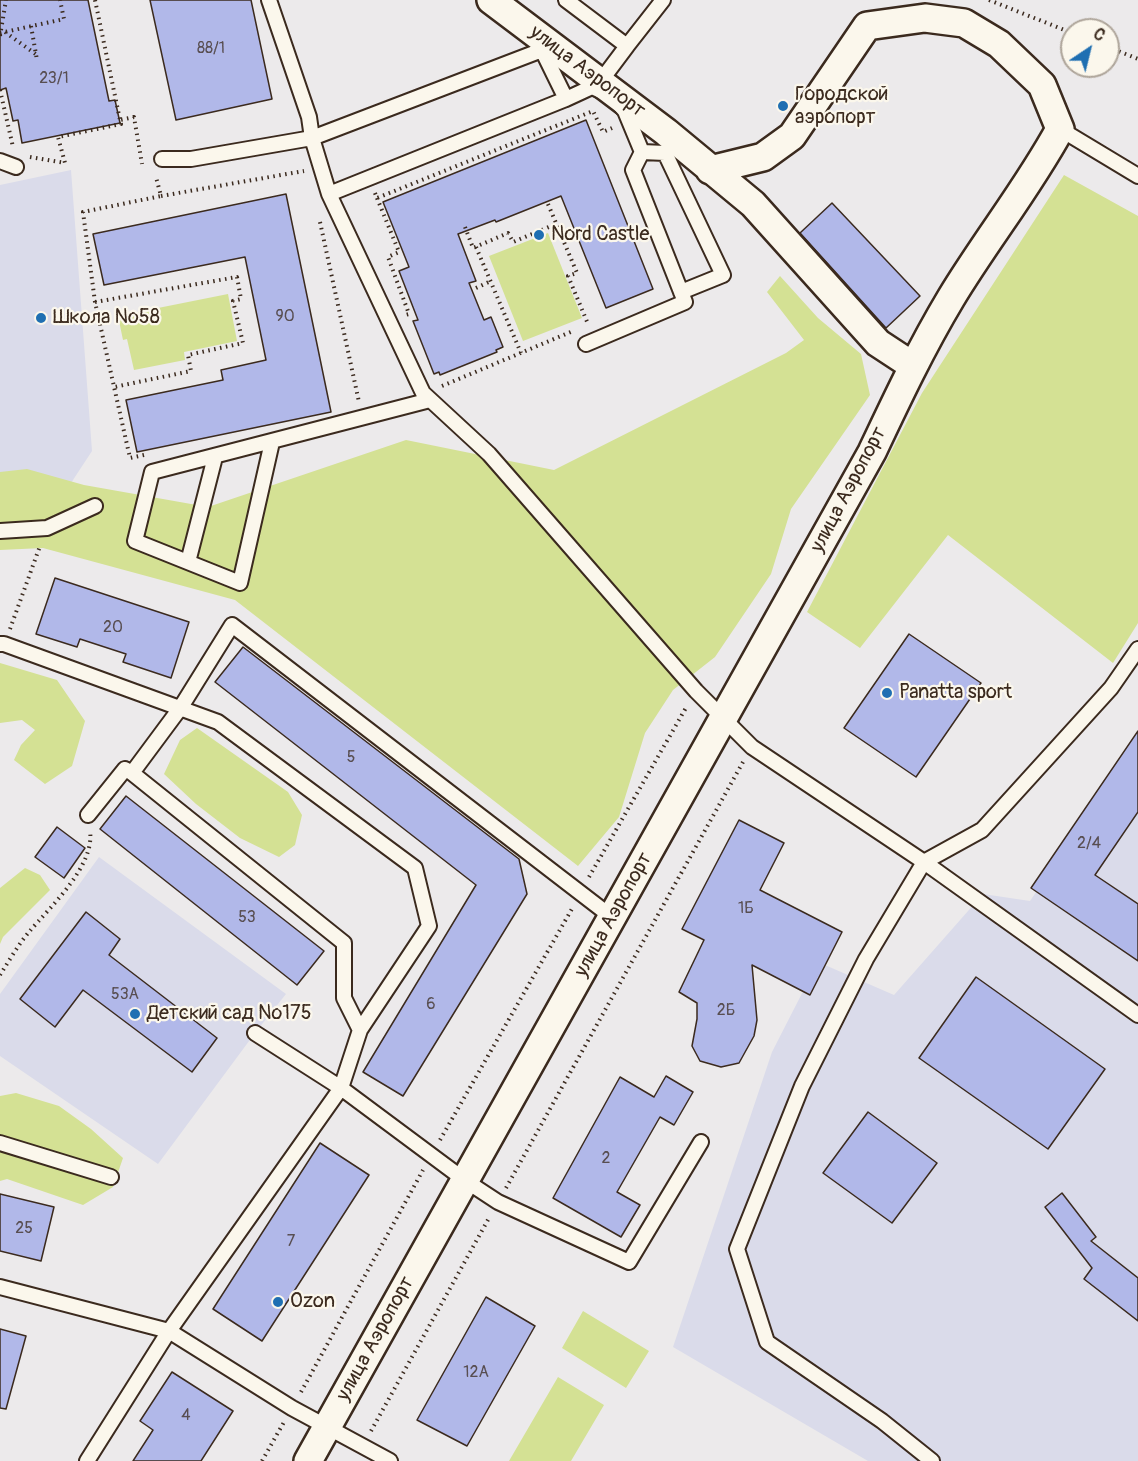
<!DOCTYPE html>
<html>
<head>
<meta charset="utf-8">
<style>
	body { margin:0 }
	#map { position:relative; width:1138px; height:1461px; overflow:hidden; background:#eceaeb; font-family:Pangolin,sans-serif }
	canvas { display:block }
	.north { position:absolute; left:1060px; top:18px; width:60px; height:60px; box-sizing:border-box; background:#fbf7ec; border:2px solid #aea59a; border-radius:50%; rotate:35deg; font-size:16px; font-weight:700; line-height:24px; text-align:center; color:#3b2a1e }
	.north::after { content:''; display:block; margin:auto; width:21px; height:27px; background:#1f6fb2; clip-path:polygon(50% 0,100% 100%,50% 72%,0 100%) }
</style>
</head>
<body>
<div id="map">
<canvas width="1138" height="1461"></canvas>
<div class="north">С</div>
</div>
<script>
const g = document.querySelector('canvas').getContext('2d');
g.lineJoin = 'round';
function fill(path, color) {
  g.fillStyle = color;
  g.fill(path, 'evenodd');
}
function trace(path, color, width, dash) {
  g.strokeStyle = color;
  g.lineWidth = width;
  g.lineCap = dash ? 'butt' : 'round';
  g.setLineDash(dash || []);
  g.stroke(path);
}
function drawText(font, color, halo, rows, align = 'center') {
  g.font = font + ' Pangolin,sans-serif';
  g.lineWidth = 4.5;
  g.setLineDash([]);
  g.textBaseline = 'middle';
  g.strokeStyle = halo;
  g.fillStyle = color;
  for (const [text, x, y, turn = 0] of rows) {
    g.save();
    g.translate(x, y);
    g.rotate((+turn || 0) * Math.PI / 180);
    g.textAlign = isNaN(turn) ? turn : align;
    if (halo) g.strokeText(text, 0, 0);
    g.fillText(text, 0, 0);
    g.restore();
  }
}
fill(new Path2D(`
	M 71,170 L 92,451 L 54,509 L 0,510 L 0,185 Z
	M 1138,741 L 1138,1461 L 868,1461 L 673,1347 L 772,1052 L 818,962 L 894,995 L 983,894 L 1030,901 Z
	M 99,857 L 286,994 L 255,1033 L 158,1164 L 0,1056 L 0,994 Z`), '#dadbea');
fill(new Path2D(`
	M 1064,175 L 1138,216 L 1138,623 L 1113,663 L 948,535 L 860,648 L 807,612 L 922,393 Z
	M 548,233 L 582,318 L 523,341 L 489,256 Z
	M 780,276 L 818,318 L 861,354 L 870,395 L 791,509 L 771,574 L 715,657 L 673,690 L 645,733 L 619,817 L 578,866 L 235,600 L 43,548 L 0,550 L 0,472 L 27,469 L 84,485 L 208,507 L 406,440 L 554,470 L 786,353 L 804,340 L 767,292 Z
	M 228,294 L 237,341 L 184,352 L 185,360 L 134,370 L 127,339 L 123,340 L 118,316 Z
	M 0,663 L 57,680 L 85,721 L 72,766 L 45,784 L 14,760 L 21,745 L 35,730 L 22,720 L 0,723 Z
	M 197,728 L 288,792 L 302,815 L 295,845 L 279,857 L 240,838 L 196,804 L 164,774 L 180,740 Z
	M 25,868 L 40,875 L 50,890 L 3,937 L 0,944 L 0,888 Z
	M 16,1093 L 59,1106 L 91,1129 L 123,1158 L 113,1187 L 83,1205 L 7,1179 L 0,1181 L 0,1096 Z
	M 583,1311 L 649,1351 L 626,1388 L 562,1348 Z
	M 558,1377 L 604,1405 L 571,1461 L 509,1461 Z`), '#d4e194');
const building = new Path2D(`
	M 0,0 L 88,0 L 109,101 L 115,100 L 120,123 L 22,143 L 18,120 L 13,121 L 6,88 L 0,90 Z
	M 150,0 L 251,0 L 272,99 L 176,120 Z
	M 586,120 L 653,289 L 606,308 L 561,196 L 496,222 L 495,220 L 458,234 L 476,281 L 469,283 L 484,320 L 491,317 L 503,347 L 496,350 L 497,352 L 440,375 L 439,372 L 434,374 L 413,321 L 418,320 L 399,271 L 409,267 L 383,202 Z
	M 286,194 L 331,412 L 137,452 L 126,400 L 223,380 L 221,370 L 266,360 L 245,257 L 104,285 L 93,234 Z
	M 832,203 L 920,296 L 886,328 L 800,233 Z
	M 55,578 L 189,622 L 171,678 L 123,662 L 126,654 L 80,639 L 77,647 L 36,634 Z
	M 909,634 L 981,683 L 916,777 L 844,728 Z
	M 243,647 L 519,859 L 527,894 L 403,1096 L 363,1072 L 476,885 L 215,682 Z
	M 1138,731 L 1138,812 L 1095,875 L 1138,904 L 1138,961 L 1031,888 Z
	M 126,796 L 324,951 L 297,985 L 100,829 Z
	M 739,820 L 784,843 L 760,890 L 842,932 L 810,995 L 752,965 L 757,1020 L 754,1036 L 739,1063 L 721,1067 L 700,1061 L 692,1046 L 697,1019 L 697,1003 L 679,992 L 704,940 L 682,929 Z
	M 57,827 L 85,848 L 64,878 L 35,857 Z
	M 86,912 L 120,939 L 109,955 L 217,1038 L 192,1072 L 83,990 L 55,1027 L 20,999 Z
	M 976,977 L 1105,1069 L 1048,1149 L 919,1058 Z
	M 666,1076 L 693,1092 L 674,1125 L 660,1117 L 617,1192 L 640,1205 L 621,1237 L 553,1198 L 620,1077 L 654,1097 Z
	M 868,1112 L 937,1163 L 892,1223 L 823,1173 Z
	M 320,1143 L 369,1175 L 262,1341 L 213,1309 Z
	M 1062,1193 L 1096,1237 L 1091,1241 L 1138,1278 L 1138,1321 L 1084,1279 L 1092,1268 L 1045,1207 Z
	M 0,1194 L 54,1207 L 41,1261 L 0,1251 Z
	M 486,1297 L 535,1326 L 467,1446 L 417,1420 Z
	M 0,1329 L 26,1336 L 6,1409 L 0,1408 Z
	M 172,1372 L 233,1411 L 201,1461 L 133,1461 L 153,1430 L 140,1421 Z`);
fill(building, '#b1b8e9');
trace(building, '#3b2a1e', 1.5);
const lane = new Path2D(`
	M 269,0 L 309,117 L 312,138 L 329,194 L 423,393 L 489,454 L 696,691 L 752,747 L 924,862 L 1138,1015
	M 566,0 L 627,46 L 600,82
	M 627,46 L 663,0
	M 566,99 L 592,87 L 603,92
	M 1060,129 L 1138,176
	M 642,152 L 665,153 L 723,275 L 681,292
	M 162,159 L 191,159 L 312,138 L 542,50 L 566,99 L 329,194
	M 0,161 L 16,167
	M 586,344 L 685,302 L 633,170 L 642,152 L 625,111 L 620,105
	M 272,442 L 240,583 L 135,541 L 152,472 L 430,400
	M 0,531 L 47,528 L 95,506
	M 188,562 L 215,457
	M 0,644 L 4,644 L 218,722 L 415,868 L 429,926 L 360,1030 L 341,1088 L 255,1033
	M 132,773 L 181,707 L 232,625 L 613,918
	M 88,815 L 125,769 L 132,773 L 344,943 L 344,998 L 360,1030
	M 0,1143 L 111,1177
	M 0,1287 L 169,1331 L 292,1408 L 390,1461
	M 87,1461 L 169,1331 L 341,1088 L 466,1181 L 498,1202 L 629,1262 L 701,1142
	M 932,1461 L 882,1421 L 767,1342 L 737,1249 L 802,1086 L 866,959 L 924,862 L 982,830 L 1111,688 L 1138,649`);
const street = new Path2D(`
	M 491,0 L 666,132 L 753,204 L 878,343 L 913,366
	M 308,1461 L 872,452 C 897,399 921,348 951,298 C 986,240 1028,188 1060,129 L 1042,85 L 999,44 L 964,23 L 925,18 L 867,26 L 792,136 L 763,157 L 710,170`);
trace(lane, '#3b2a1e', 18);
trace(street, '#3b2a1e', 32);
trace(new Path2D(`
	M 95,0 L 120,120
	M 989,0 L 1072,33
	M 31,26 L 37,60
	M 5,32 L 37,55
	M 0,33 L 64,19 L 60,0
	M 0,36 L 6,0
	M 1108,47 L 1138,59
	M 0,90 L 13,147
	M 30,157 L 65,163 L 58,137 L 121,124 L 120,120 L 134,117 L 142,164
	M 375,193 L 377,198 L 593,111 L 603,132 L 612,128
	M 161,196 L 304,171
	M 377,198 L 399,252 L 388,257 L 409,314 L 405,315
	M 548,204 L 577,273 L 568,276 L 588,324
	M 320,222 L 359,402
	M 465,227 L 473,248 L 508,233 L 513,242 L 556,224
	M 476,247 L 521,353
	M 476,288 L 491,281
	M 95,302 L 237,277 L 241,299 L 233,301 L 243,343 L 188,355 L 191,371 L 114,387
	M 442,386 L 573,331
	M 144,455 L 130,458 L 95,302 L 83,212 L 161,196 L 156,177
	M 10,629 L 40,546
	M 589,877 L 687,706
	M 0,975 C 9,961 18,945 29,932 C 50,907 95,866 90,831
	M 440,1140 L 573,907
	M 506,1188 L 743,762
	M 301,1392 L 423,1170
	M 371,1431 L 489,1218
	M 262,1461 L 284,1422`), '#3b2a1e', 4, [1.5, 4.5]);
trace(lane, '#fbf7ec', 14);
trace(street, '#fbf7ec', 27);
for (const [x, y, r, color] of [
	[783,106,6,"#1f6fb2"],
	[539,235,6,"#1f6fb2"],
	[41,318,6,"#1f6fb2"],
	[887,693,6,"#1f6fb2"],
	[135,1014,6,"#1f6fb2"],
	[278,1302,6,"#1f6fb2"]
]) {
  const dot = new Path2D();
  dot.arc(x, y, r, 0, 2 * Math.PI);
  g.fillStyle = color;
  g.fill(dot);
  trace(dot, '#fbf7ec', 2);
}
drawText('16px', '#584e51', null, [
	["88/1",211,49],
	["23/1",54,79],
	["90",285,317],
	["20",113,628],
	["5",351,758],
	["2/4",1089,844],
	["1Б",746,909],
	["53",247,918],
	["53А",125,995],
	["6",431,1005],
	["2Б",726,1011],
	["2",606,1159],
	["25",24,1229],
	["7",291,1242],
	["12А",476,1373],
	["4",186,1416]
]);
drawText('20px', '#3b2a1e', '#fbf7ec', [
	["улица Аэропорт",587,72,37],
	["улица Аэропорт",849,490,-62],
	["улица Аэропорт",614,915,-61],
	["улица Аэропорт",376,1339,-61]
]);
drawText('20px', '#3b2a1e', '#fbf7ec', [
	["Городской",795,95],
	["аэропорт",795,118],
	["Nord Castle",551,235],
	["Школа №58",53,318],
	["Panatta sport",899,693],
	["Детский сад №175",147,1014],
	["Ozon",290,1302]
], 'left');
</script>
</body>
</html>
